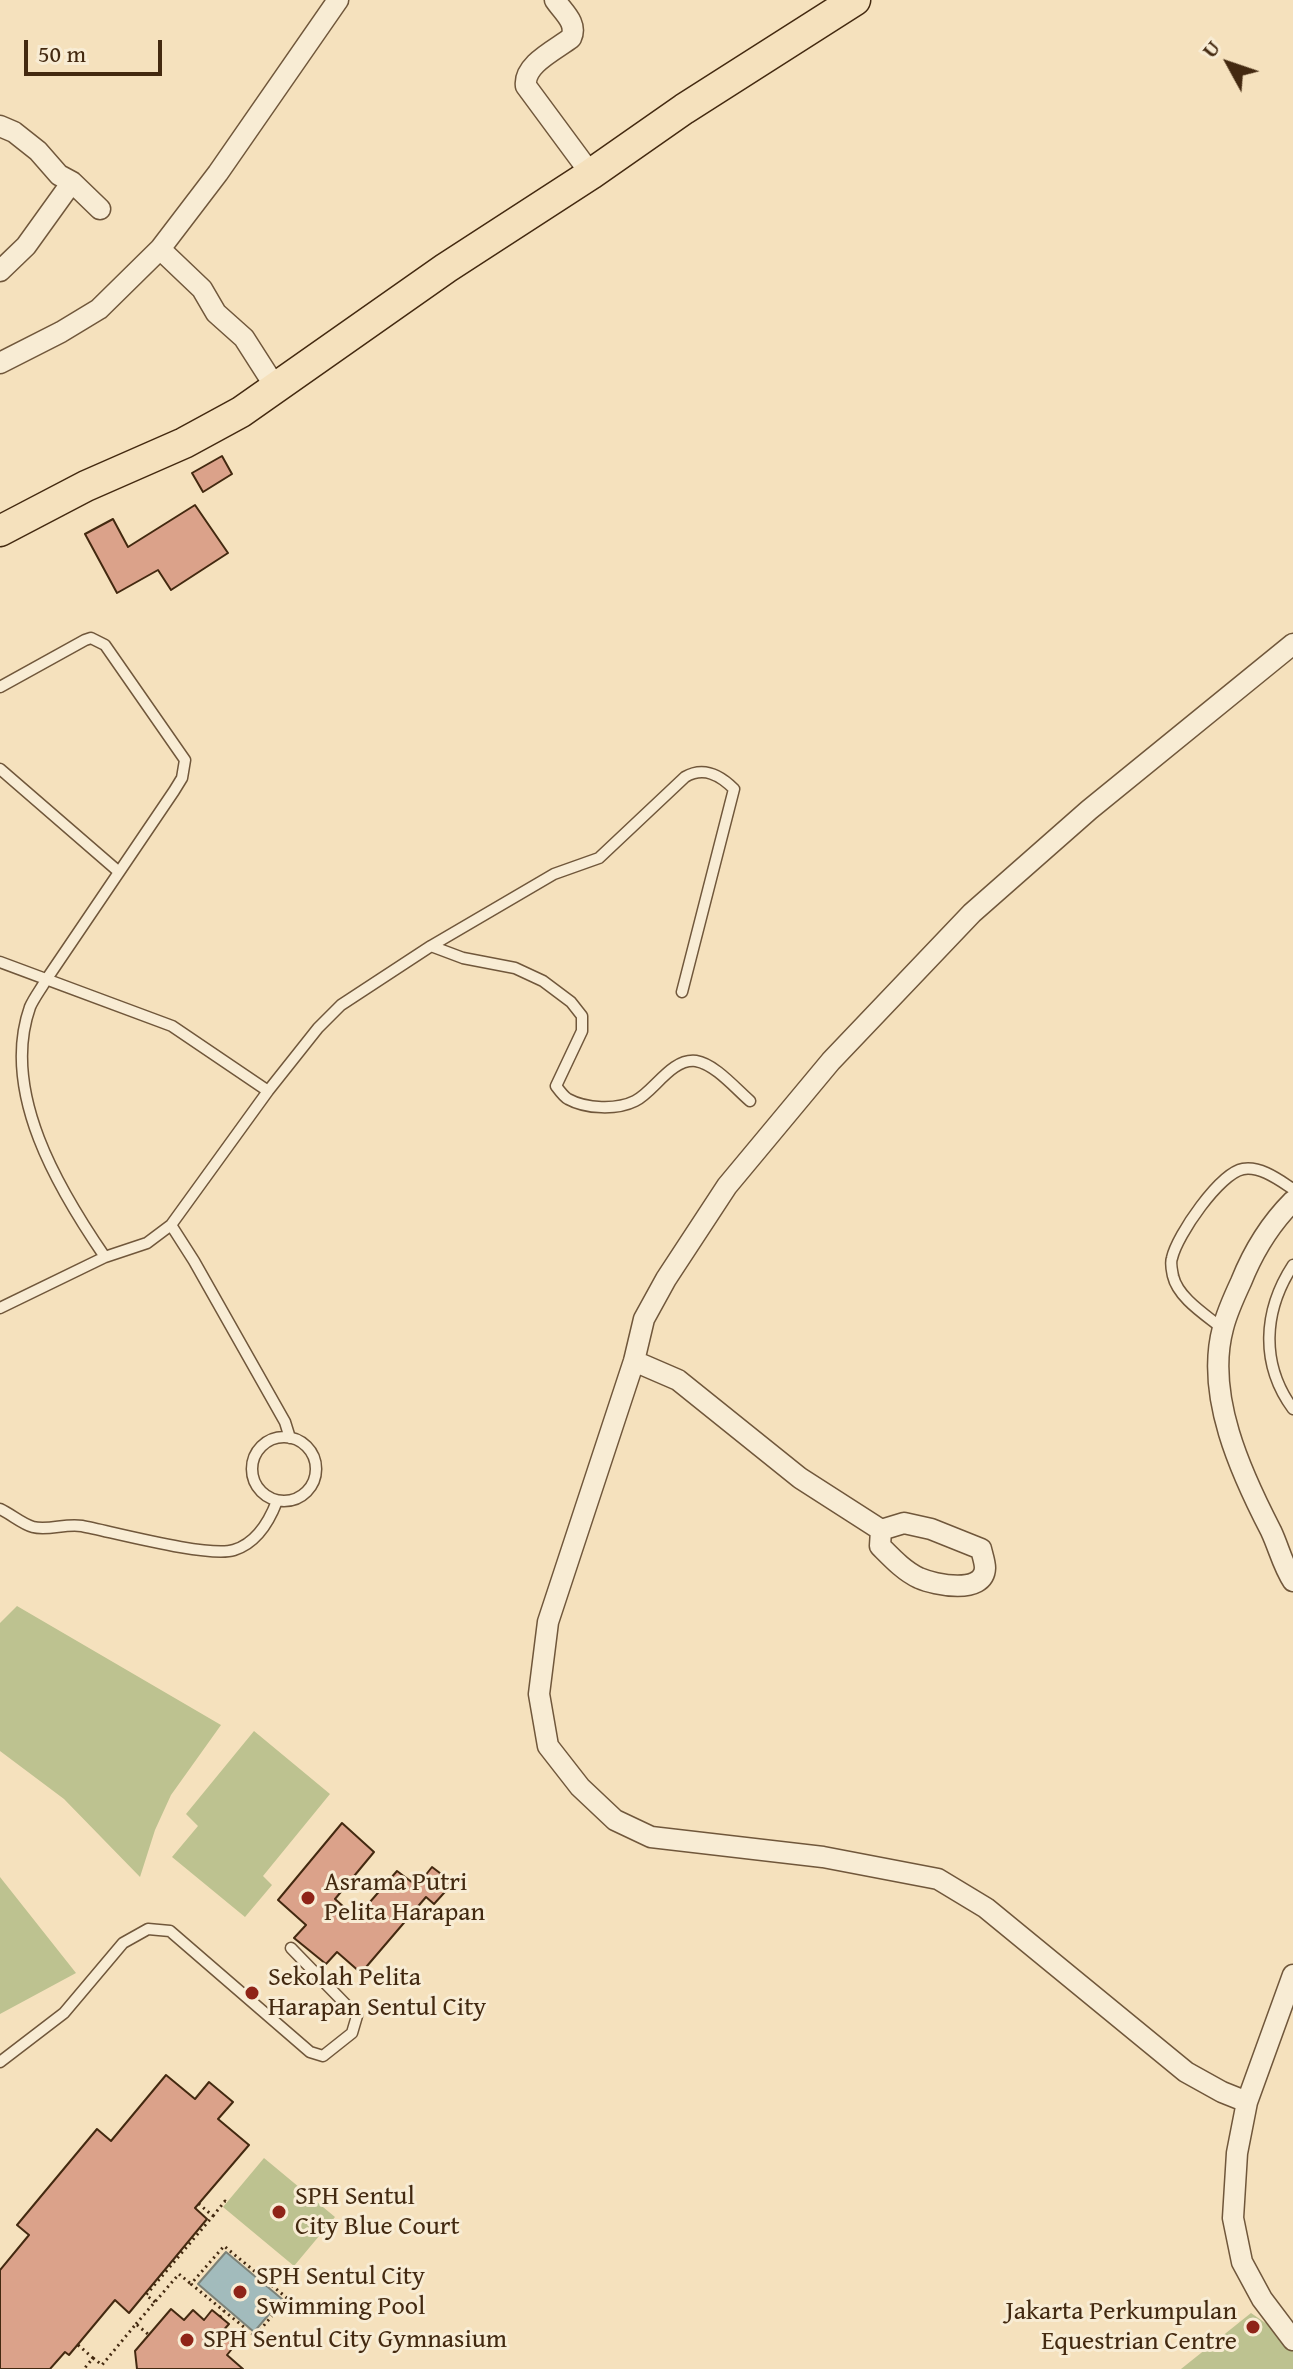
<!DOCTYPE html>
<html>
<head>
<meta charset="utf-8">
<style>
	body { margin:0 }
	#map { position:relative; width:1293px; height:2369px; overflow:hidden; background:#f5e1bd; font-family:"Gentium Book Plus",serif }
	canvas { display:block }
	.north { position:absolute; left:1189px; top:24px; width:80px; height:80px; -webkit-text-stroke:6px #f8ecd4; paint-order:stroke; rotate:310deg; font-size:22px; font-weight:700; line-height:32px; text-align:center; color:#432910 }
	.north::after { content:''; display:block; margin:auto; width:28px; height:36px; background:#432910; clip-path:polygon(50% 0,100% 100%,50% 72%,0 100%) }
	.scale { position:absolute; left:24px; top:40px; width:138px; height:36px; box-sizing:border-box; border:4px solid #432910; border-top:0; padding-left:10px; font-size:24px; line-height:28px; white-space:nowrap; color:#432910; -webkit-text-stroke:6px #f8ecd4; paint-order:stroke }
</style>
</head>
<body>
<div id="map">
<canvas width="1293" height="2369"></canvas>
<div class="north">U</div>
<div class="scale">50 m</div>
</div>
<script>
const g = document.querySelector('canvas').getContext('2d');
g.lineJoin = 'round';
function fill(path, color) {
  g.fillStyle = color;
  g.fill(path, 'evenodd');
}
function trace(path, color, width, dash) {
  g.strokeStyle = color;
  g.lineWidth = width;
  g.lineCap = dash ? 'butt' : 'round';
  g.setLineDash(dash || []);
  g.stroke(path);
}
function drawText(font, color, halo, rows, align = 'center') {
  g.font = font + ' "Gentium Book Plus",serif';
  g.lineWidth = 6;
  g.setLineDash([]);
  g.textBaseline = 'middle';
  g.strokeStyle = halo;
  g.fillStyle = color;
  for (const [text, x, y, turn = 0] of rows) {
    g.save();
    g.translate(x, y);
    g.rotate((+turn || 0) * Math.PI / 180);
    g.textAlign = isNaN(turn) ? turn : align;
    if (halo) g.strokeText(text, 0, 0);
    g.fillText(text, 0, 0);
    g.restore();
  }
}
fill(new Path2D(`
	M 17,1606 L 221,1725 L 171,1795 L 155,1830 L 140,1877 L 64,1799 L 0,1751 L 0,1623 Z
	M 254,1731 L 330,1794 L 263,1876 L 272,1885 L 245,1917 L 172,1857 L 198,1826 L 186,1814 Z
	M 0,1877 L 76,1973 L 0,2014 Z
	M 264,2158 L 335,2217 L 294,2266 L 223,2207 Z
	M 1251,2313 L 1293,2342 L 1293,2369 L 1181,2369 Z`), '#bdc290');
const water = new Path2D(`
	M 226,2252 L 282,2299 L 254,2332 L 198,2284 Z`);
fill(water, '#a2bbbc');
trace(water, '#7c8177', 2);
const building = new Path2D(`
	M 222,456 L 232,474 L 203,492 L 192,473 Z
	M 195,505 L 228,553 L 171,590 L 158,570 L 117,593 L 85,534 L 113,519 L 128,547 Z
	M 342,1823 L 374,1852 L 335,1899 L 356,1918 L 397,1871 L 417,1886 L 432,1867 L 453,1883 L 434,1904 L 426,1897 L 361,1973 L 337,1952 L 326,1964 L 294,1938 L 306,1925 L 278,1900 Z
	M 166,2075 L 195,2099 L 209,2082 L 233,2102 L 218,2119 L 249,2145 L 195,2208 L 207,2219 L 129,2313 L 115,2300 L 69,2355 L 65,2352 L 50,2369 L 0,2369 L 0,2270 L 29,2235 L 17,2225 L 97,2129 L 111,2141 Z
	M 171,2309 L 184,2320 L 193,2310 L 204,2320 L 212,2310 L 229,2324 L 221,2333 L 235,2345 L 227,2355 L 243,2369 L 137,2369 L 135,2351 Z`);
fill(building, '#dba28a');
trace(building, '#432910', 2);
const lane = new Path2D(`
	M 0,687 L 85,640 L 91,638 L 105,645 L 185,760 L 182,778 L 174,791 L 46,980 C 41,989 34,998 30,1007 C 0,1092 59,1190 105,1257
	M 0,769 L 119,872
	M 431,946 L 463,958 L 515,968 L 543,981 L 571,1002 L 582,1016 L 582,1031 L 556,1086 C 559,1090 564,1097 568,1099 C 586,1109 617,1110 635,1101 C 654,1092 671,1058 696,1061 C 715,1064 736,1089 750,1101
	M 0,962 L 172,1026 L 268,1091 L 318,1028 L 341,1005 L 431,946 L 554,874 L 599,858 L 685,777 C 704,766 720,775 734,789 L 682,992
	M 268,1091 L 171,1225 L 194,1261 L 285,1422 L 290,1438
	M 1293,1265 C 1263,1311 1260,1364 1293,1409
	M 0,1308 L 105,1257 L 147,1243 L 171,1225
	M 1223,1329 C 1206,1315 1178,1298 1173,1276 C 1172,1271 1170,1263 1172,1258 C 1177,1235 1220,1173 1243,1169 C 1261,1166 1279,1180 1293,1189
	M252 1469a32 32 0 1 1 64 0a32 32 0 1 1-64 0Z
	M 0,1509 C 11,1514 22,1524 33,1527 C 48,1531 66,1523 82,1526 C 113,1532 209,1558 234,1550 C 257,1543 269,1522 277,1501
	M 0,2062 L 64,2013 L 123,1943 L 148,1929 L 170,1931 L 310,2052 L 323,2056 L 352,2033 L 357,2016 L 291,1948`);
const street = new Path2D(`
	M 555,0 C 563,12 578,23 571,38 C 555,50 523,65 526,86 L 591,174
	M 0,126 L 14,132 L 38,151 L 59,175 L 72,182 L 100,209
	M 160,249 L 202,289 L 216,313 L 244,338 L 276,388
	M 0,271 L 26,246 L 72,182
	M 0,363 L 61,332 L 99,309 L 160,249 L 218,173 L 338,0
	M 1293,1201 C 1270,1224 1253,1252 1241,1282 C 1234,1297 1227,1312 1223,1328 C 1205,1395 1241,1473 1271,1531 C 1279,1548 1283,1566 1293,1581
	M 634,1361 L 678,1380 L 800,1478 L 881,1530 L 880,1546 C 892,1558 904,1571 919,1578 C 935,1585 984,1595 985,1568 C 985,1562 982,1554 981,1549 L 931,1529 L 904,1523 L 881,1530
	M 1293,1975 L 1247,2102 L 1237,2153 L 1233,2218 L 1242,2262 L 1262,2299 L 1293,2340
	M 1247,2102 L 1222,2092 L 1186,2072 L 986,1908 L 938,1879 L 823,1857 L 651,1837 L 615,1820 L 580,1787 L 548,1746 L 539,1694 L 548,1622 L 634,1361 L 644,1319 L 666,1279 L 727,1186 L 831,1061 L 972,913 L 1089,810 L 1293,644`);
const primary = new Path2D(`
	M 0,531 L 86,486 L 184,443 L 241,412 L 446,268 L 591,174 L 684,109 L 855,0`);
trace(lane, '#70573b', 13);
trace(street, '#70573b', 23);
trace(primary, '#432910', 33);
trace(new Path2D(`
	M 213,2216 L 225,2201 L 226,2202
	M 155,2302 L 146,2295 L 213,2216 L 199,2204
	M 220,2317 L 224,2311 L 191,2284 L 224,2246 L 287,2298 L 255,2336 L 224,2311
	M 136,2324 L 179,2274 L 191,2284
	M 78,2345 L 93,2358 L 84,2369
	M 93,2358 L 102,2365 L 136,2324 L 149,2335`), '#432910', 3, [2, 4]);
trace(lane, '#f8ecd4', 10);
trace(street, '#f8ecd4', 20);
trace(primary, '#f5e1bd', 30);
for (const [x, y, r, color] of [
	[308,1898,8,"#8f2418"],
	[252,1993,8,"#8f2418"],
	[279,2212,8,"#8f2418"],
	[240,2292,8,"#8f2418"],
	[1253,2327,8,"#8f2418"],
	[187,2340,8,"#8f2418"]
]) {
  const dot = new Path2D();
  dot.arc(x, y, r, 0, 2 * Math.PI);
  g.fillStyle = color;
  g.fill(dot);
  trace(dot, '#f8ecd4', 3);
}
drawText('26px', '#432910', '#f8ecd4', [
	["Asrama Putri",324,1883],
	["Pelita Harapan",324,1913],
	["Sekolah Pelita",268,1978],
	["Harapan Sentul City",268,2008],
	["SPH Sentul",295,2197],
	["City Blue Court",295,2227],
	["SPH Sentul City",256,2277],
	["Swimming Pool",256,2307],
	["Jakarta Perkumpulan",1237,2312,"right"],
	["Equestrian Centre",1237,2342,"right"],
	["SPH Sentul City Gymnasium",203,2340]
], 'left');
</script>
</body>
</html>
